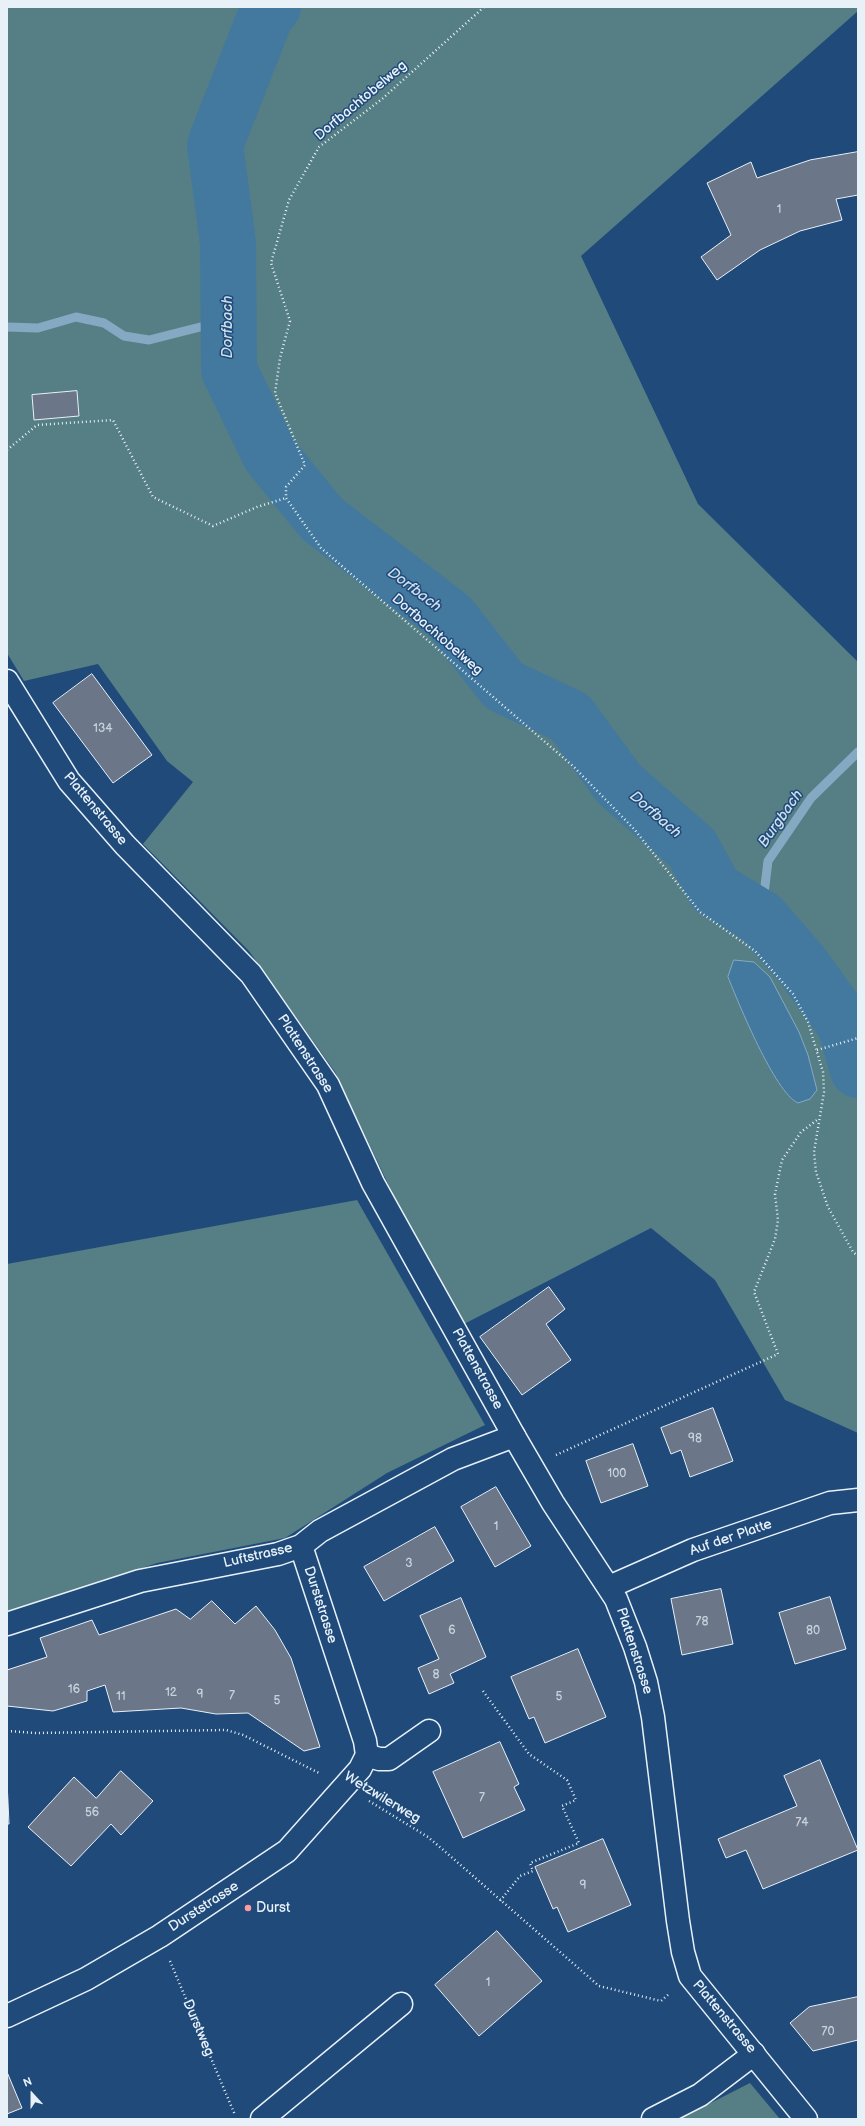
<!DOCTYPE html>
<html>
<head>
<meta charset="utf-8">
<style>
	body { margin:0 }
	#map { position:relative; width:865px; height:2126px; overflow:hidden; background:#1f4a7a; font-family:"Balsamiq Sans",sans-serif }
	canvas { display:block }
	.frame { position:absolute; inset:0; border:8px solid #e8f1f8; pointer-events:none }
	.north { position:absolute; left:12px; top:2074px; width:40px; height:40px; -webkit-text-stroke:3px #1f4a7a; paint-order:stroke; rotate:339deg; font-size:11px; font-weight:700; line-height:16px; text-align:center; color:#e8f1f8 }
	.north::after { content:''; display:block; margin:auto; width:14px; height:18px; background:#e8f1f8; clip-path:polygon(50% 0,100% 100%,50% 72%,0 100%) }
</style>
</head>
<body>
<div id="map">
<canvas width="865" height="2126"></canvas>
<div class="frame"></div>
<div class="north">N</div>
</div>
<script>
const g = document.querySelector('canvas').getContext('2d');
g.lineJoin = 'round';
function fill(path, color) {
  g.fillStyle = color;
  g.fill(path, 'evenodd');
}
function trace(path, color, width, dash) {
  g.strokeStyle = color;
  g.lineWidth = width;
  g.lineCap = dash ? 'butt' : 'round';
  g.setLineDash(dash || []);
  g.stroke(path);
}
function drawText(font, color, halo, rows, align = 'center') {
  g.font = font + ' "Balsamiq Sans",sans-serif';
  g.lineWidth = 3;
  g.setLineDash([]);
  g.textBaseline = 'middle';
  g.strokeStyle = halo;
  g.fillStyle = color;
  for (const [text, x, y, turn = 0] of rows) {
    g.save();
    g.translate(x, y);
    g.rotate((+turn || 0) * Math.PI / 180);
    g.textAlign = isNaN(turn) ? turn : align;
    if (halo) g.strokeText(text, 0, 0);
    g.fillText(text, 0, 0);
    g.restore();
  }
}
fill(new Path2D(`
	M 7,7 L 858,7 L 858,11 L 581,256 L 698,504 L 858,662 L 858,1433 L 785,1400 L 715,1280 L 651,1228 L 464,1324 L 398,1205 L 335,1072 L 249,951 L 143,844 L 193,782 L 167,761 L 98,664 L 24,681 L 7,653 Z
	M 357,1200 L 485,1425 L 387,1473 L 285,1538 L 157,1563 L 7,1613 L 7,1264 Z
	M 750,2083 L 780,2119 L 679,2119 Z`), '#567e85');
const water = new Path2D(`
	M 734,960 L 754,962 L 770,977 L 799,1032 L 808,1055 L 817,1090 L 810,1099 L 798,1103 C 775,1093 738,1002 728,977 Z`);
fill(water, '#43799f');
trace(water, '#85a9c3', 1);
trace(new Path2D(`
	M 7,327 L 38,328 L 76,317 L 104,323 L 124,336 L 149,340 L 228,320
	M 761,918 L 768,861 L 811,798 L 858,752`), '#85a9c3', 9);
trace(new Path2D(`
	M 273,7 L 267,12 L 215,145 L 228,243 L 229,370 L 270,455 L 322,519 L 450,617 L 504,686 L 570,717 L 619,784 L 692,848 L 715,890 L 761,918 L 802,965 L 845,1025 L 858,1070`), '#43799f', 56);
const building = new Path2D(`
	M 858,152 L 858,195 L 836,199 L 842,220 L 800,231 L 760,250 L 717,280 L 701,257 L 731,235 L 707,183 L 751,162 L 757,178 L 810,160 Z
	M 77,391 L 79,416 L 34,420 L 32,395 Z
	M 92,674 L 152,755 L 113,783 L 53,703 Z
	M 549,1287 L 565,1309 L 546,1324 L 571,1360 L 522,1395 L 480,1337 Z
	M 713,1408 L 733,1461 L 690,1477 L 681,1450 L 671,1454 L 661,1428 Z
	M 633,1444 L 648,1486 L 601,1503 L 586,1461 Z
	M 496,1487 L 531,1546 L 495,1567 L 461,1507 Z
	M 435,1527 L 454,1561 L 384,1601 L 364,1567 Z
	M 721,1589 L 733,1644 L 682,1655 L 671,1599 Z
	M 830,1597 L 846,1649 L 795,1664 L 779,1613 Z
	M 461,1598 L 486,1657 L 450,1674 L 454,1683 L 429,1694 L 418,1668 L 439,1659 L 420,1616 Z
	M 212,1601 L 235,1624 L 256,1606 L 275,1630 L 291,1658 L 320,1747 L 304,1751 L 248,1713 L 216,1714 L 181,1708 L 113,1712 L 105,1685 L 87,1691 L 87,1701 L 53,1711 L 7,1706 L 7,1670 L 47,1657 L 40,1638 L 92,1620 L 99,1635 L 176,1609 L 190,1619 Z
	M 578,1649 L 606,1717 L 545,1743 L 534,1717 L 529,1719 L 511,1677 Z
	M 500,1742 L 519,1784 L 514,1787 L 525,1810 L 463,1838 L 433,1772 Z
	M 820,1760 L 858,1850 L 763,1889 L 746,1850 L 726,1858 L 718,1839 L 797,1806 L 784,1776 Z
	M 121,1771 L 153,1801 L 121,1835 L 111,1824 L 71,1866 L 28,1827 L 74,1777 L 96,1798 Z
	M 7,1781 L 9,1824 L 7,1824 Z
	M 603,1839 L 631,1905 L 568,1932 L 557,1907 L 553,1909 L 535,1867 Z
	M 497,1931 L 542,1981 L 479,2036 L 435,1985 Z
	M 858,1997 L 858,2040 L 813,2051 L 790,2023 L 809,2007 Z
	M 7,2072 L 22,2108 L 7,2114 Z`);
fill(building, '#6b7689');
trace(building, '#e8f1f8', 1);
const minor = new Path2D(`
	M 609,1587 L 693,1550 L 830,1503 L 858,1500
	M 7,1624 L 140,1581 L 278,1554 L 301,1546 L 320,1531 L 453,1459 L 514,1436
	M 367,1755 L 379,1759 L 389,1759 L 429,1731
	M 7,2016 L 86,1979 L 160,1936 L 287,1851 L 360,1769 L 367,1755 L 365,1741 L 301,1546
	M 262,2119 L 401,2004
	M 653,2119 L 700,2095 L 754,2054`);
const tertiary = new Path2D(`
	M 7,681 L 69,781 L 125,845 L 251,974 L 328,1085 L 373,1183 L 514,1436 L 553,1503 L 616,1599 L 635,1647 L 646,1682 L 653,1717 L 678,1921 L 683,1952 L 690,1976 L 806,2119`);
trace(minor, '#e8f1f8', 25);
trace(tertiary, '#e8f1f8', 25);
trace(new Path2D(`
	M 484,7 L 382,99 L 319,147 L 289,200 L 271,263 L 290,321 L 280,358 L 275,393 L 305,465 L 286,487 L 286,498 L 321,548 L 574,767 L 634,829 L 700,912 L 755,951 L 793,994 L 808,1022 L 823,1072 L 824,1092 L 814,1152 L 816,1172 L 828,1207 L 853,1252 L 858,1256
	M 7,450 L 37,425 L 113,420 L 153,497 L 213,526 L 257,507 L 286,498
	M 817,1050 L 858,1038
	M 556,1455 L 778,1354 L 754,1292 L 775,1239 L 778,1220 L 775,1194 L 782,1160 L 801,1132 L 817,1120
	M 483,1691 L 529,1754 L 567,1780 L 576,1800 L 562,1806 L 579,1843 L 530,1863 L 533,1871 L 520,1876 L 500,1901
	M 7,1731 L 36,1733 L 226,1730 L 243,1735 L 319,1773
	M 369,1801 L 428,1837 L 441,1848 L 599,1986 L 661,2001 L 669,1994
	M 170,1961 L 235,2115`), '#e8f1f8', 2.5, [1, 3]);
trace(minor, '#1f4a7a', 22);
trace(tertiary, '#1f4a7a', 22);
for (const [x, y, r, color] of [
	[248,1908,4,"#ff9aa2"]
]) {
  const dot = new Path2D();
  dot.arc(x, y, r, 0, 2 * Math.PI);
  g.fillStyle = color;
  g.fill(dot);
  trace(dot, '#1f4a7a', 1.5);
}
drawText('12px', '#c9d2dc', null, [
	["1",779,210],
	["134",103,729],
	["98",695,1439],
	["100",617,1474],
	["1",496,1527],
	["3",409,1564],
	["78",702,1622],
	["6",452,1631],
	["80",813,1631],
	["8",436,1675],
	["16",74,1690],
	["12",171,1693],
	["9",200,1695],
	["7",232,1696],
	["11",121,1697],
	["5",559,1697],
	["5",277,1701],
	["7",482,1798],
	["56",92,1813],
	["74",802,1823],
	["9",583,1886],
	["1",488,1983],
	["70",828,2032]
]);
drawText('14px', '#e8f1f8', '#1f4a7a', [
	["Dorfbachtobelweg",361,101,-40],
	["Dorfbachtobelweg",437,635,41],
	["Plattenstrasse",95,809,50],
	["Plattenstrasse",305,1054,57],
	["Plattenstrasse",477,1369,61],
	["Auf der Platte",731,1538,-19],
	["Luftstrasse",258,1556,-13],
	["Durststrasse",320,1605,72],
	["Plattenstrasse",634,1651,72],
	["Wetzwilerweg",382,1798,31],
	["Durststrasse",204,1907,-33],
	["Plattenstrasse",724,2017,50],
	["Durstweg",198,2028,67]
]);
drawText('14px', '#e8f1f8', '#1f4a7a', [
	["Durst",256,1908]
], 'left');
drawText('italic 15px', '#cfdfeb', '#1f4a7a', [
	["Dorfbach",228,327,-90],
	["Dorfbach",414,590,37],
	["Dorfbach",655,815,41],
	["Burgbach",781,819,-55]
]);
</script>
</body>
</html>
